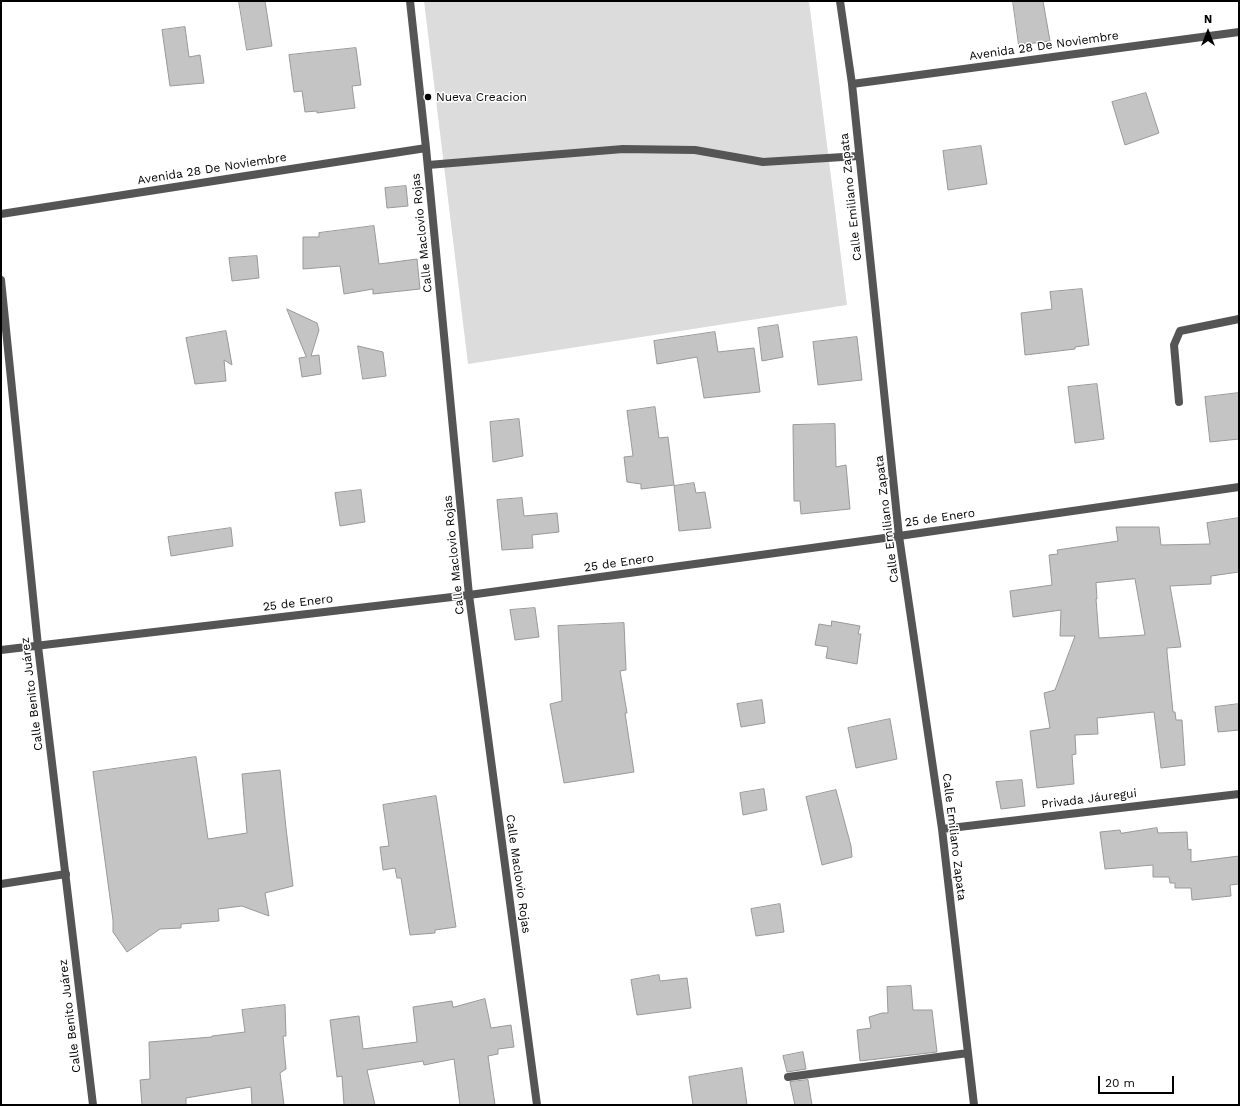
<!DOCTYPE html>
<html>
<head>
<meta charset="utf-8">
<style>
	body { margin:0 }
	#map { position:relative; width:1240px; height:1106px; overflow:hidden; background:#fff; font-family:"Work Sans",sans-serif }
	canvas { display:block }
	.frame { position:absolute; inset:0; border:2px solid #000; pointer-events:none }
	.north { position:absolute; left:1188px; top:12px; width:40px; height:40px; -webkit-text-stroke:3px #fff; paint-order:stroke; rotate:0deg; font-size:11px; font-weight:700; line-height:16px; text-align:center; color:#000 }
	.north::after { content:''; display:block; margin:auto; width:14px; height:18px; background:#000; clip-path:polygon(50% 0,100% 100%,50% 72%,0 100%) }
	.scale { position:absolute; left:1098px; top:1076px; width:76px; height:18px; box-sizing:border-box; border:2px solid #000; border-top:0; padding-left:5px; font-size:12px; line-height:14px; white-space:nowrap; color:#000; -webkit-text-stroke:3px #fff; paint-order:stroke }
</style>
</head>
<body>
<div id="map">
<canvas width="1240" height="1106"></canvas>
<div class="frame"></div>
<div class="north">N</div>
<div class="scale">20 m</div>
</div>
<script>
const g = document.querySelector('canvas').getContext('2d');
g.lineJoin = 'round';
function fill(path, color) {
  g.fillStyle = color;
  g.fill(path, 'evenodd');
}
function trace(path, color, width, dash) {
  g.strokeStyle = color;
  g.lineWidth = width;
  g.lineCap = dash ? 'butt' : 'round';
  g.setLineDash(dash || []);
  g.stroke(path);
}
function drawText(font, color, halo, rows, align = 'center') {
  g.font = font + ' "Work Sans",sans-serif';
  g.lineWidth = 3;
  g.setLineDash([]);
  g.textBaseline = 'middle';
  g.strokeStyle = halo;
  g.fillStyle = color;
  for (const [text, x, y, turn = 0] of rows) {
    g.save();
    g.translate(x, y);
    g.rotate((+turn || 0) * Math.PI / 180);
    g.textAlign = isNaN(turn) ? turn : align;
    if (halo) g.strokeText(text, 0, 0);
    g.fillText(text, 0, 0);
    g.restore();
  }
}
fill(new Path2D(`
	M 424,1 L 809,1 L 847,305 L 468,364 Z`), '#dcdcdc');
const building = new Path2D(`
	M 239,1 L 265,1 L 272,46 L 247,50 Z
	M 1013,1 L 1043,1 L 1050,41 L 1019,45 Z
	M 185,27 L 189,57 L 200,55 L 204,83 L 170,86 L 162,30 Z
	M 356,48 L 361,85 L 352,86 L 355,108 L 317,113 L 317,111 L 305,112 L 302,91 L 294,92 L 289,55 Z
	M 1146,93 L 1159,133 L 1125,145 L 1112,102 Z
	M 981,146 L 987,184 L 948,190 L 943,151 Z
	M 406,186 L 408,206 L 387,208 L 385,188 Z
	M 374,226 L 379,264 L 417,259 L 420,289 L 373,294 L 373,289 L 344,294 L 340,266 L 303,269 L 303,237 L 319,237 L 319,233 Z
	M 257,256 L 259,278 L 232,281 L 229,258 Z
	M 1082,289 L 1089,345 L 1075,347 L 1075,349 L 1025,355 L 1021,313 L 1052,309 L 1050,292 Z
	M 287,309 L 317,323 L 319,330 L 311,356 L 319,355 L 321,374 L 302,377 L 299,358 L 306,357 Z
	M 778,325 L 783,357 L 762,361 L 758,328 Z
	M 226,331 L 232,365 L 224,360 L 226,381 L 195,384 L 186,338 Z
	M 715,332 L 718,352 L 754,348 L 760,392 L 704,398 L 697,357 L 657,364 L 654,341 Z
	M 857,337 L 862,380 L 818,385 L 813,342 Z
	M 358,346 L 383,352 L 386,376 L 363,379 Z
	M 1097,384 L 1104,439 L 1075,443 L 1068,387 Z
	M 1239,393 L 1239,439 L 1210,442 L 1205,397 Z
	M 655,407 L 659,438 L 668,437 L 674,485 L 641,489 L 641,484 L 627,482 L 624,457 L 633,456 L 627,411 Z
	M 519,419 L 523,456 L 493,462 L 490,422 Z
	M 835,424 L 836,467 L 846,465 L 850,509 L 801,514 L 800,501 L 794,501 L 793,425 Z
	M 694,483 L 696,493 L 705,492 L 711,528 L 679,531 L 674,486 Z
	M 361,490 L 365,522 L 340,526 L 335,493 Z
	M 522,498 L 524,516 L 557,513 L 559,532 L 532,535 L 533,548 L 502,550 L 497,500 Z
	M 1239,518 L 1239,572 L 1211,576 L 1211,584 L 1170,586 L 1181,647 L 1167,648 L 1167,652 L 1173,712 L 1175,712 L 1176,720 L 1182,720 L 1185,765 L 1161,768 L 1154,712 L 1097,718 L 1098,734 L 1075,735 L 1076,754 L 1072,755 L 1074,784 L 1037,788 L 1030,731 L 1050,728 L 1044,693 L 1055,690 L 1075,636 L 1060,636 L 1061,610 L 1013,617 L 1010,591 L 1052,585 L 1049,555 L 1058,554 L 1057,550 L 1118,541 L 1116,527 L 1159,527 L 1161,545 L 1210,544 L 1207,523 ZM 1135,579 L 1145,635 L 1099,638 L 1096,599 L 1097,599 L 1096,583 Z
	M 231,528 L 233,546 L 171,556 L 168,537 Z
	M 535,608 L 539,637 L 515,640 L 510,610 Z
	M 832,621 L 860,626 L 858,634 L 861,634 L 857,664 L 826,658 L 828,647 L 815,645 L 819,624 L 831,626 Z
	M 624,623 L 626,670 L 620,671 L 627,713 L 625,713 L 634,772 L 564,783 L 550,704 L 562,701 L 558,626 Z
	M 762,700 L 765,723 L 741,727 L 737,704 Z
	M 1239,704 L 1239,730 L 1218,732 L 1215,707 Z
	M 890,719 L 897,759 L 856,768 L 848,728 Z
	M 196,757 L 208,839 L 247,833 L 242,774 L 280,770 L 286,828 L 293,886 L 265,893 L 269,916 L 242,906 L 218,909 L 219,921 L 181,924 L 181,928 L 160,929 L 127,952 L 113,932 L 113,920 L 93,772 Z
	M 1022,780 L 1025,806 L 1001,809 L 996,782 Z
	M 764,789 L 767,810 L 743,815 L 740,793 Z
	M 836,790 L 851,846 L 852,857 L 822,865 L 806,797 Z
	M 436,796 L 456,927 L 435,930 L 435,933 L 410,935 L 401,878 L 397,878 L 395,868 L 383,870 L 380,847 L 389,846 L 383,805 Z
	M 1157,828 L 1158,833 L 1187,832 L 1188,850 L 1191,849 L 1191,862 L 1239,856 L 1239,884 L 1230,885 L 1231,896 L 1192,900 L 1191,888 L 1175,888 L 1175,883 L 1170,883 L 1169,877 L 1153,877 L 1153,865 L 1105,869 L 1100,832 L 1120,830 L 1121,833 Z
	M 780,904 L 784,932 L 756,936 L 751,909 Z
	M 659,975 L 660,981 L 687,978 L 691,1008 L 637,1015 L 631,980 Z
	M 911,986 L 913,1010 L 932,1010 L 937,1052 L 860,1061 L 857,1030 L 871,1028 L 869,1017 L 882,1013 L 888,1013 L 887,987 Z
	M 485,999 L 491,1028 L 511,1025 L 514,1047 L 498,1049 L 498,1054 L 488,1056 L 495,1105 L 460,1105 L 454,1059 L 424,1065 L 423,1061 L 367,1070 L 375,1105 L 344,1105 L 342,1076 L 337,1077 L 330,1020 L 359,1016 L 363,1049 L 417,1042 L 413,1007 L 452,1001 L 453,1007 Z
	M 285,1005 L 286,1036 L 283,1036 L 286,1069 L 280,1073 L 284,1105 L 252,1105 L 251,1087 L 186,1098 L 186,1105 L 142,1105 L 140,1080 L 150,1079 L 149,1042 L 212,1037 L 212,1036 L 245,1032 L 242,1010 Z
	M 803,1052 L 806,1069 L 787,1072 L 783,1056 Z
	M 742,1068 L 747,1105 L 693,1105 L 689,1077 Z
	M 808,1080 L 812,1105 L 795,1105 L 790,1082 Z`);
fill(building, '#c4c4c4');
trace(building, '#999', 1);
trace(new Path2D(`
	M 428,165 L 623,149 L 695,150 L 763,162 L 859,156
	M 1179,402 L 1174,345 L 1180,331 L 1239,319
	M 1,884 L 66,874`), '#555', 8);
trace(new Path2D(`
	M 410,1 L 426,148 L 469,595 L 537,1105
	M 840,1 L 852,84 L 899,536 L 942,829 L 974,1105
	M 852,84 L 1239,32
	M 1,214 L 426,148
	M 1,280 L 38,646 L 93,1105
	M 1,650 L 469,595 L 899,536 L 1239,487
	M 942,829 L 1239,794
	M 788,1077 L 968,1053`), '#555', 8);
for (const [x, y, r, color] of [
	[428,97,4,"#000"]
]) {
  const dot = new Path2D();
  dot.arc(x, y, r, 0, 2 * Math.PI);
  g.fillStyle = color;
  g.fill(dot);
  trace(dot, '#fff', 1.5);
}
drawText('12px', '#000', '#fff', [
	["Avenida 28 De Noviembre",1044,46,-8],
	["Avenida 28 De Noviembre",212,169,-9],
	["Calle Emiliano Zapata",851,197,-96],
	["Calle Maclovio Rojas",422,233,-96],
	["25 de Enero",940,518,-8],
	["Calle Emiliano Zapata",887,519,-97],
	["Calle Maclovio Rojas",454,555,-96],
	["25 de Enero",619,563,-8],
	["25 de Enero",298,603,-7],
	["Calle Benito Juárez",32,694,-97],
	["Privada Jáuregui",1089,799,-7],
	["Calle Emiliano Zapata",954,837,83],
	["Calle Maclovio Rojas",518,874,82],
	["Calle Benito Juárez",70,1016,-97]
]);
drawText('12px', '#000', '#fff', [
	["Nueva Creacion",436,97]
], 'left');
</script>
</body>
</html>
